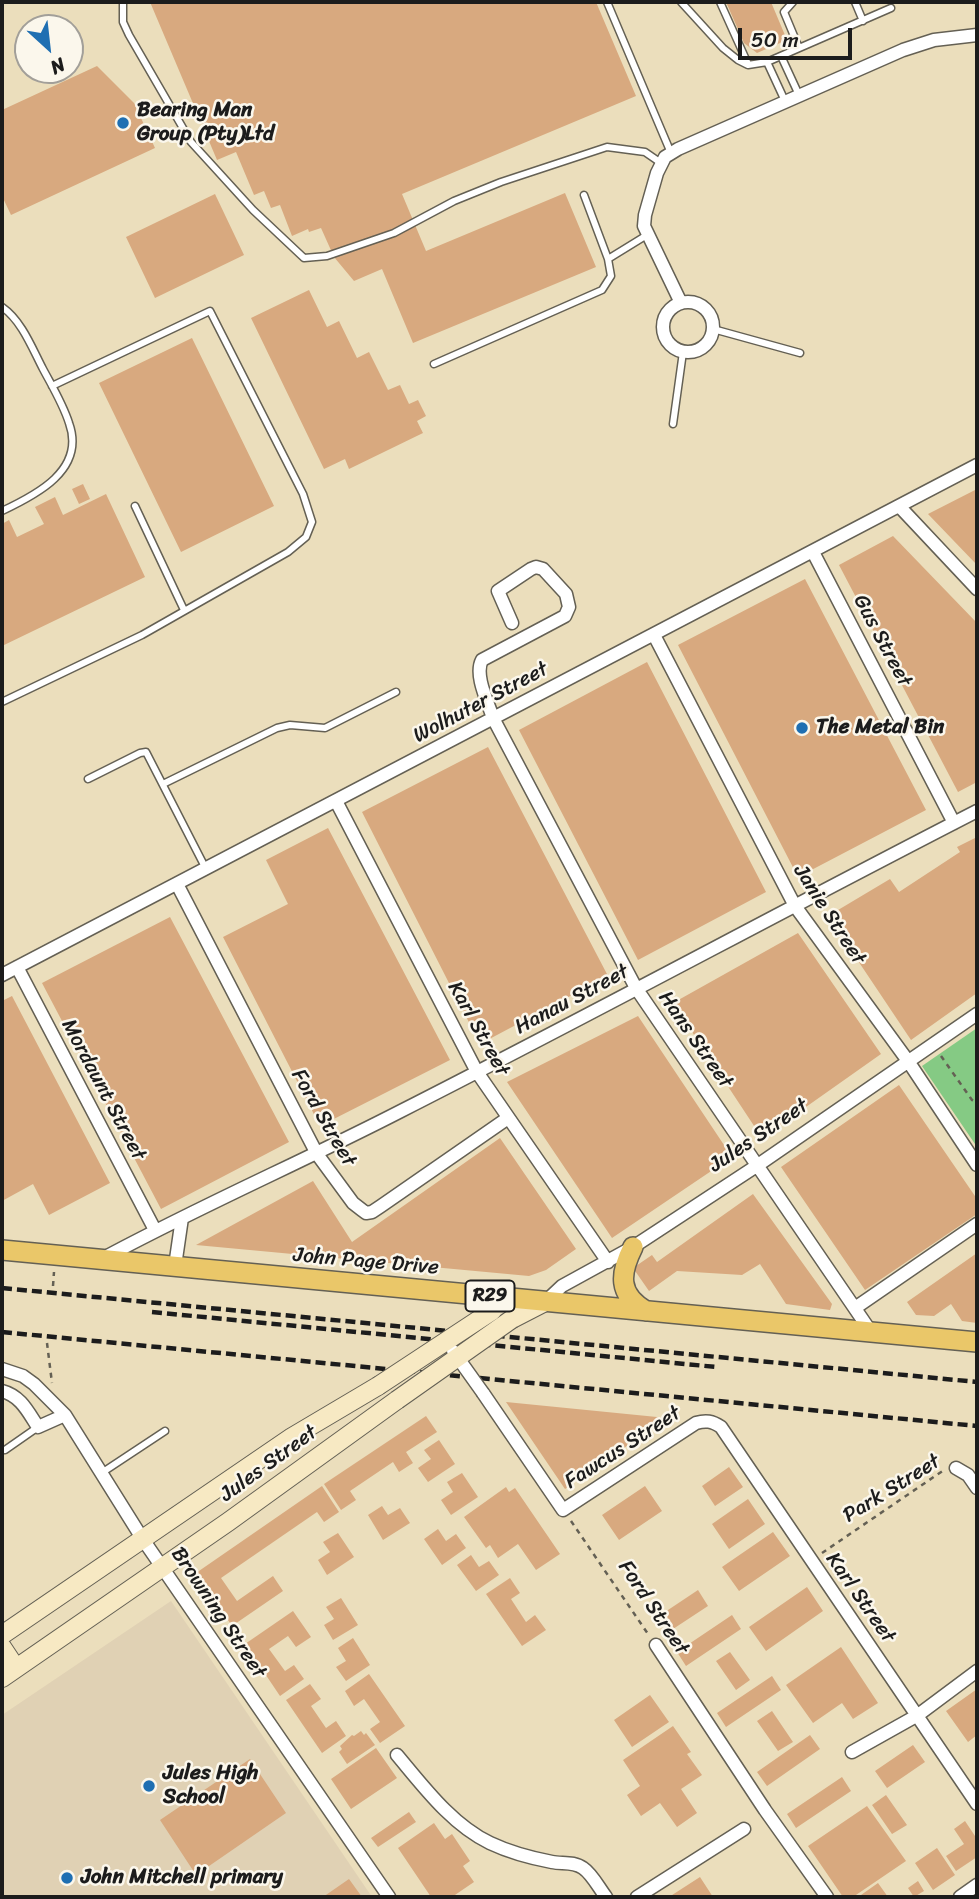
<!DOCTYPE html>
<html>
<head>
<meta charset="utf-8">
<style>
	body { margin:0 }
	#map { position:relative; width:979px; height:1899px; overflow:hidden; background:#ebdebc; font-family:Sriracha,sans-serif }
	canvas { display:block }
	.frame { position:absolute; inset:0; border:4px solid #1c1c1c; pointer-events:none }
	.north { position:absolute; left:14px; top:14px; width:70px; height:70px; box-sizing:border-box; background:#fbf7ec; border:2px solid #a29f99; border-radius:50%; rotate:153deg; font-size:19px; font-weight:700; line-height:28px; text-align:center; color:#1c1c1c }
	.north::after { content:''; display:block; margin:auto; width:24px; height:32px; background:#1f6fb2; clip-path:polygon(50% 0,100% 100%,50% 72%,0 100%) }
	.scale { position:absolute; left:738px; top:28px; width:114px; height:32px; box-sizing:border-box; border:4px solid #1c1c1c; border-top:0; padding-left:9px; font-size:21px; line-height:24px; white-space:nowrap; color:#1c1c1c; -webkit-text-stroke:5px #fbf7ec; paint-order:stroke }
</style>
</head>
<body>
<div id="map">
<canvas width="979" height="1899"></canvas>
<div class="frame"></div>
<div class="north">N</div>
<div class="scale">50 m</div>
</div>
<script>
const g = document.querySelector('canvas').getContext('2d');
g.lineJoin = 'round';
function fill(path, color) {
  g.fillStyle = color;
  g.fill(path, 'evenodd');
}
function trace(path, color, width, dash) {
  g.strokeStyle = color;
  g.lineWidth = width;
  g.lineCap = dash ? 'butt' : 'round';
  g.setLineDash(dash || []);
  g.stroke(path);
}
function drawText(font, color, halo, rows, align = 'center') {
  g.font = font + ' Sriracha,sans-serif';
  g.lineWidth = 5;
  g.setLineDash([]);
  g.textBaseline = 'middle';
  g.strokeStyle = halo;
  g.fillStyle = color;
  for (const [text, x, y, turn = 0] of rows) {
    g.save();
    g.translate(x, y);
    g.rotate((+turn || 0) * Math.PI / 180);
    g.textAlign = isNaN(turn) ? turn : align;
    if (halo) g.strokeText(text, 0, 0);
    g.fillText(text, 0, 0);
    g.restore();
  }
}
fill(new Path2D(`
	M 171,1601 L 372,1897 L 2,1897 L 2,1715 Z`), '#e0d1b4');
fill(new Path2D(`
	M 977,1028 L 977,1147 L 922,1066 Z`), '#85ca84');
fill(new Path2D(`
	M 150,2 L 596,2 L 636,96 L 402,194 L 426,251 L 565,193 L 596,267 L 413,343 L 382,269 L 354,281 L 334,257 L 321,228 L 309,232 L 308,229 L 292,236 L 280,205 L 271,208 L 264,191 L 254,195 L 236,152 L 217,160 Z
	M 726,2 L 771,2 L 787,40 L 757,53 L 744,43 Z
	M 97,66 L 134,103 L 155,148 L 11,215 L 2,196 L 2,110 Z
	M 215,194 L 244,255 L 155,298 L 126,237 Z
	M 309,290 L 327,327 L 339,321 L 357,358 L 369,352 L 388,390 L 400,385 L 409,404 L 418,400 L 426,416 L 417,421 L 423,433 L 349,469 L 345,459 L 324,469 L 251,318 Z
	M 192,338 L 274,506 L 181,552 L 99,383 Z
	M 83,484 L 90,499 L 79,504 L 72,489 Z
	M 977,489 L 977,565 L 928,514 Z
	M 106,494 L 145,577 L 2,646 L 2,524 L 9,520 L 17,537 L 44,524 L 35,507 L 55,497 L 63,515 Z
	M 893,536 L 977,623 L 977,782 L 958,792 L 839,565 Z
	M 805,579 L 926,810 L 798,877 L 678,645 Z
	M 647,662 L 766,892 L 638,960 L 519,730 Z
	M 488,747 L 608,976 L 480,1044 L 362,812 Z
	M 328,828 L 450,1060 L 320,1126 L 223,937 L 288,904 L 266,860 Z
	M 977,837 L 977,993 L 911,1040 L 828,916 L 890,879 L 899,892 L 960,852 L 957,847 Z
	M 170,917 L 289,1142 L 161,1209 L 42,983 Z
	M 798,933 L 881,1054 L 762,1138 L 673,1003 Z
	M 12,996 L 110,1183 L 49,1215 L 33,1184 L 2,1201 L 2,1001 Z
	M 638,1016 L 732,1157 L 612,1238 L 507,1082 Z
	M 899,1085 L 977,1199 L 977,1214 L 865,1290 L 781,1167 Z
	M 500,1138 L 576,1249 L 546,1270 L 529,1276 L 196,1245 L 313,1181 L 352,1242 Z
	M 753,1194 L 832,1304 L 830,1310 L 786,1304 L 760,1264 L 742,1275 L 677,1271 L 649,1291 L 633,1268 L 652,1255 L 657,1262 Z
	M 977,1253 L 977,1323 L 962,1321 L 951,1304 L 934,1316 L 916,1315 L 907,1302 Z
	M 506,1402 L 667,1418 L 565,1489 Z
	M 426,1416 L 437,1432 L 406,1452 L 413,1463 L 399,1472 L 393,1462 L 350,1491 L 356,1500 L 341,1510 L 324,1484 Z
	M 439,1440 L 455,1464 L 428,1482 L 418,1468 L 431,1459 L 424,1450 Z
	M 729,1467 L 743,1487 L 715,1506 L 702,1486 Z
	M 462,1473 L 478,1497 L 451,1515 L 441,1500 L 453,1492 L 447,1482 Z
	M 322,1486 L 339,1512 L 324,1522 L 317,1512 L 221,1578 L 237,1601 L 273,1576 L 283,1591 L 232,1626 L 196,1573 Z
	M 645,1486 L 662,1511 L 619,1540 L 602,1515 Z
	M 506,1487 L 509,1492 L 515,1488 L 560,1554 L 536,1570 L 518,1544 L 498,1558 L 490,1545 L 486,1548 L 464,1517 Z
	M 748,1499 L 765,1524 L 729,1549 L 712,1524 Z
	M 382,1506 L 388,1515 L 400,1508 L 410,1523 L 383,1540 L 368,1515 Z
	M 438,1529 L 446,1541 L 456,1534 L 466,1548 L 442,1565 L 424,1539 Z
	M 773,1532 L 790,1556 L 739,1591 L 722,1567 Z
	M 338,1533 L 354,1557 L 327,1575 L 318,1560 L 330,1552 L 323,1542 Z
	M 471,1555 L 479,1567 L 489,1561 L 499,1575 L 476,1591 L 457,1565 Z
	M 510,1578 L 520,1593 L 511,1599 L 526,1622 L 535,1615 L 546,1630 L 522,1646 L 486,1594 Z
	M 807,1587 L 823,1611 L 766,1651 L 749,1627 Z
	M 698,1590 L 708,1606 L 670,1631 L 659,1616 Z
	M 341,1598 L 358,1625 L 333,1640 L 324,1625 L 334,1619 L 326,1607 Z
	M 293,1611 L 311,1637 L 296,1647 L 288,1636 L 269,1649 L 285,1671 L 294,1665 L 304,1679 L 280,1696 L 245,1644 Z
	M 732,1615 L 741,1629 L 686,1666 L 677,1652 Z
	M 353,1638 L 370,1665 L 346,1681 L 336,1667 L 346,1661 L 338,1648 Z
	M 841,1647 L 878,1703 L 853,1719 L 842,1703 L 813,1723 L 786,1685 Z
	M 730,1652 L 750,1680 L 736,1690 L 716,1661 Z
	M 369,1674 L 405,1726 L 380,1743 L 370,1729 L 380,1722 L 364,1699 L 354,1706 L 345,1691 Z
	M 772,1676 L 781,1690 L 726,1727 L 717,1713 Z
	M 310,1684 L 321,1699 L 311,1706 L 326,1728 L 336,1721 L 346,1736 L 322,1753 L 286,1700 Z
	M 977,1689 L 977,1735 L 968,1742 L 946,1711 Z
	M 650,1695 L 669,1722 L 632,1747 L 614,1720 Z
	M 772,1711 L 793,1742 L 778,1751 L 757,1721 Z
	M 673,1726 L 691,1752 L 687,1754 L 702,1775 L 681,1789 L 697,1813 L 677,1827 L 660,1803 L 641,1816 L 627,1795 L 640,1786 L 623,1760 Z
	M 361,1731 L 364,1735 L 366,1733 L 375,1745 L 347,1764 L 339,1752 L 342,1749 L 340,1746 L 352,1735 L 354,1736 Z
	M 810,1735 L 820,1749 L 767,1786 L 757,1772 Z
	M 913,1745 L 925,1762 L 887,1788 L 875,1771 Z
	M 376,1748 L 397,1778 L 351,1809 L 331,1779 Z
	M 250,1759 L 286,1813 L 196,1875 L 160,1820 Z
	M 842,1777 L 851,1791 L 796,1828 L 787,1814 Z
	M 886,1795 L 907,1825 L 892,1834 L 872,1805 Z
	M 867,1806 L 906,1861 L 853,1897 L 843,1897 L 808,1846 Z
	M 409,1812 L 416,1822 L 378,1847 L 371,1838 Z
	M 965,1821 L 977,1839 L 977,1857 L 956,1871 L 946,1856 L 964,1844 L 954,1829 Z
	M 434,1823 L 445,1839 L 452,1834 L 470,1861 L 463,1866 L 474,1882 L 452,1897 L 431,1897 L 398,1848 Z
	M 937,1848 L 955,1875 L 933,1890 L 915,1863 Z
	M 700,1877 L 713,1897 L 669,1897 Z
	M 349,1879 L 362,1897 L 323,1897 Z
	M 918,1881 L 924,1891 L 914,1897 L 908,1888 Z
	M 878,1883 L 888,1897 L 863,1897 L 861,1895 Z`), '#d8a97f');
const service = new Path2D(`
	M 123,2 L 123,22 L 129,35 L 191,142 L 253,210 L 304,258 L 327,256 L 394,233 L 454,201 L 501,182 L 607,147 L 645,152 L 661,163
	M 607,2 L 671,153
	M 681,2 L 723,48 L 738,60 L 748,65 L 767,62 L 891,8
	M 720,2 L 748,64
	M 793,2 L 784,12 L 799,48
	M 855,2 L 863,21
	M 781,56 L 799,95
	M 767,62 L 785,101
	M 608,259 L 647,235
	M 2,307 C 22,321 32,348 43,369 C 52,386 63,404 69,423 C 86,470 36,495 2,511
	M 713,329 L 800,353
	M 434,364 L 602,290 L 611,276 L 608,259 L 584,195
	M 673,424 L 683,352
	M 135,506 L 184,610
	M 2,702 L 142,635 L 288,552 L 306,537 L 312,522 L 303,494 L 210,311 L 52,386
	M 88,779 L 140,753 L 146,752 L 206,869
	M 163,784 L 277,728 L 290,725 L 325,728 L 396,692
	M 5,1450 L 38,1427
	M 103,1472 L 165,1431`);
const minor = new Path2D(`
	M663 327a25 25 0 1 1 50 0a25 25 0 1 1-50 0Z
	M 681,303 L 644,226 L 645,215 L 657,173 L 665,157 L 678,149 L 903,50 L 934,40 L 977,35
	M 899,506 L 977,589
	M 813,552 L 954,823
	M 512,623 L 498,591 L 531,569 L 536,567 L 543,569 L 566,594 L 569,607 L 565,616 L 482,660 C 474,675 488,702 493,718 L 636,988 L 871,1332
	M 654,635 L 795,906 L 908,1061 L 977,1165
	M 336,801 L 477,1072 L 608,1262
	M 177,884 L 317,1154 L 353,1203 L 362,1210 L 366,1213 L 372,1212 L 381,1206 L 508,1118
	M 17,967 L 155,1230
	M 2,975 L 977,465
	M 102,1259 C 200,1206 302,1162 401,1111 C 594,1013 784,910 977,811
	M 175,1266 L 182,1218
	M 545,1302 L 562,1286 L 633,1247 L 758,1165 L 977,1014
	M 855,1308 L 977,1224
	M 2,1369 L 23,1376 L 34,1384 L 65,1415 L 142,1538 L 389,1897
	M 2,1391 C 21,1396 28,1412 38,1427 L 65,1415
	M 483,1393 L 563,1510 L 696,1423 C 706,1420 712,1421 721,1427 L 977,1804
	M 956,1468 L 968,1475 L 977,1488
	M 656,1645 L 765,1810 L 827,1897
	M 852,1752 L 918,1715 L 977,1671
	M 397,1755 C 423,1786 452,1825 490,1843 C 509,1852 531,1858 552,1862 C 562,1864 574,1861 583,1868 C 592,1874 599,1888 606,1897
	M 637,1897 L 744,1829
	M 960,1897 L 977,1885`);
const secondary = new Path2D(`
	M 512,1319 L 545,1302
	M 2,1635 L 292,1437 L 378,1386
	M 2,1647 L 16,1668
	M 2,1678 L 228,1522 L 397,1400`);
const primary = new Path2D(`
	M 633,1247 C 620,1273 617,1294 646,1311
	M 2,1250 L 977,1342`);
trace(service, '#646054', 9);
trace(minor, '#646054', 15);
trace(secondary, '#646054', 20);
trace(primary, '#646054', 22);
trace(new Path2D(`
	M 941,1056 L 972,1100 L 977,1102
	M 53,1286 L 54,1272
	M 47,1343 L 52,1383
	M 571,1521 L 648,1634
	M 822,1553 L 944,1470`), '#646054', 2.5, [5, 5]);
trace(service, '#fff', 6);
trace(minor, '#fff', 12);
trace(secondary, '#f7e9c3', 18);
trace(primary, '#eac769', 19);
trace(new Path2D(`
	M 2,1288 L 977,1382
	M 152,1312 L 716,1367
	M 2,1332 L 977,1426`), '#1c1c1c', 4.5, [10, 5]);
const minorBridge = new Path2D(`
	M 453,1351 L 483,1393`);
const secondaryBridge = new Path2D(`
	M 378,1386 L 492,1311
	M 397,1400 L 512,1319`);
trace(minorBridge, '#646054', 15, []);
trace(secondaryBridge, '#646054', 20, []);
trace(minorBridge, '#fff', 12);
trace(secondaryBridge, '#f7e9c3', 18);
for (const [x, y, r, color] of [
	[123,123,7,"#1f6fb2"],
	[802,728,7,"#1f6fb2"],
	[149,1786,7,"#1f6fb2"],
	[67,1878,7,"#1f6fb2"]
]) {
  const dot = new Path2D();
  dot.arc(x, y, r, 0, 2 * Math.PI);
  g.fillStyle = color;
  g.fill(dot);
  trace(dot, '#fbf7ec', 2.5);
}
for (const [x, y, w] of [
	[490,1296,49]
]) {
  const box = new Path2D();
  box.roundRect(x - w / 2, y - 15.5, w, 31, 5);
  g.fillStyle = '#fbf7ec';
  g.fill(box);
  trace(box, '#1c1c1c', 2);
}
drawText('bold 19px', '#1c1c1c', null, [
	["R29",490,1296]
]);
drawText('bold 21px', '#1c1c1c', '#fbf7ec', [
	["Bearing Man",137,111],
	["Group (Pty)Ltd",137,135],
	["The Metal Bin",816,728],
	["Jules High",163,1774],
	["School",163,1798],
	["John Mitchell primary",81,1878]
], 'left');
drawText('21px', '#1c1c1c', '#fbf7ec', [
	["Gus Street",882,641,62],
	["Wolhuter Street",481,703,-28],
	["Janie Street",829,915,57],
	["Hanau Street",572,1000,-28],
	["Karl Street",478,1029,61],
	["Hans Street",695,1040,55],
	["Mordaunt Street",103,1090,62],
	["Ford Street",323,1118,60],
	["Jules Street",759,1136,-34],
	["John Page Drive",366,1262,5],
	["Fawcus Street",623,1448,-33],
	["Jules Street",269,1464,-36],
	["Park Street",892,1489,-32],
	["Karl Street",860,1598,55],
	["Ford Street",653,1608,56],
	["Browning Street",218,1613,56]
]);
</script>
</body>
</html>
